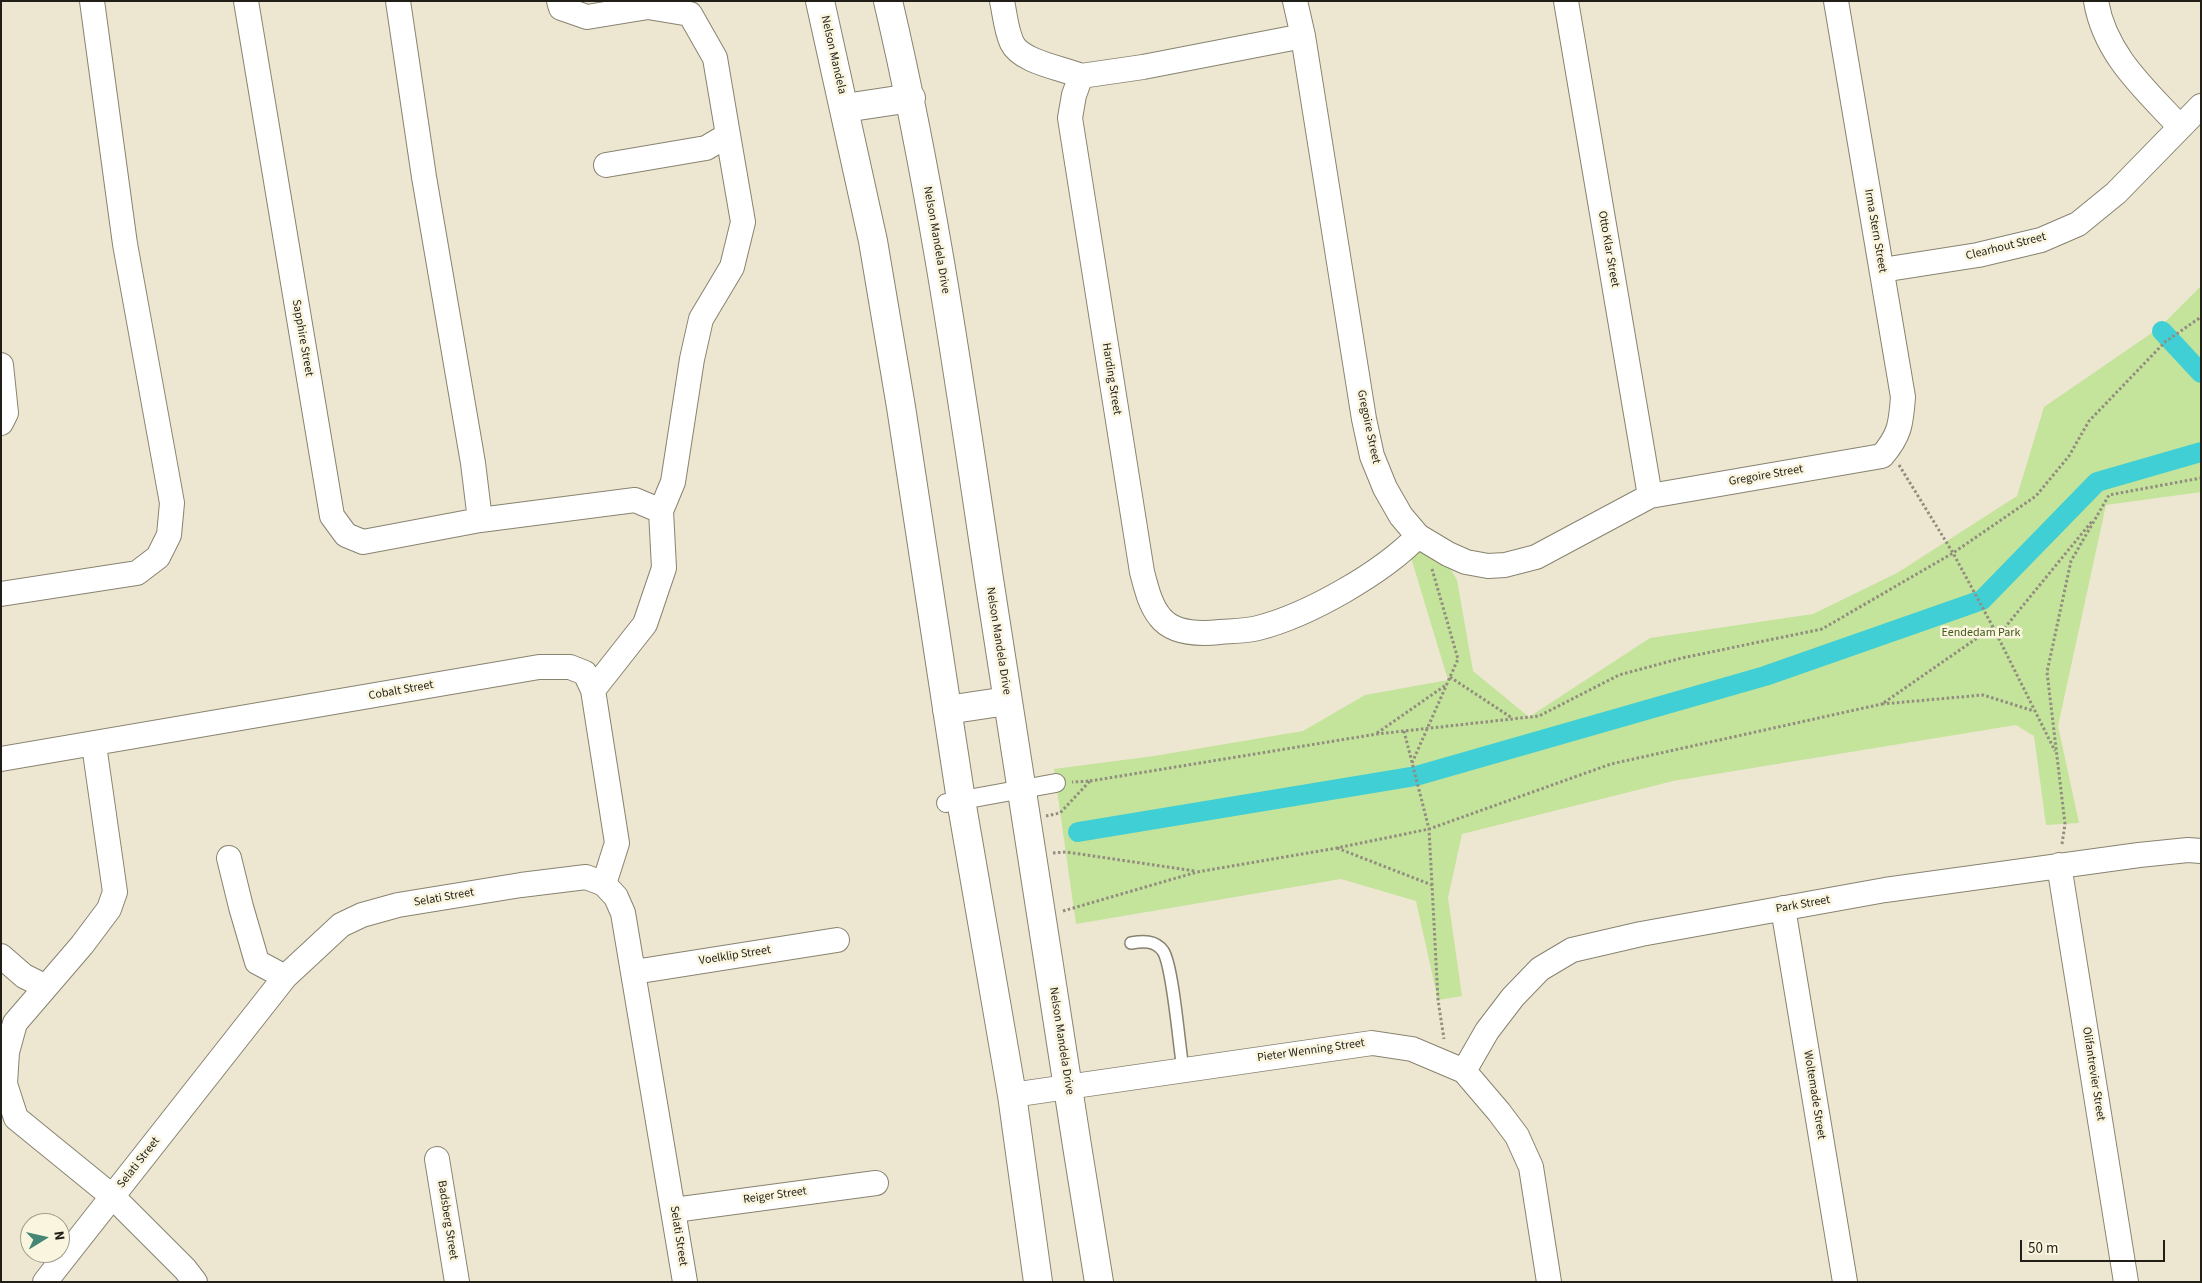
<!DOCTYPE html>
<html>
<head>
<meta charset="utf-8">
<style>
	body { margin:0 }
	#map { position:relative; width:2202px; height:1283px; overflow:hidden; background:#ede7d2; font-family:"Source Sans 3",sans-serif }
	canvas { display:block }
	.frame { position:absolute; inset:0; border:2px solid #211e17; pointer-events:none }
	.north { position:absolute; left:20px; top:1213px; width:50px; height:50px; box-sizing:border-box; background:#faf5df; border:1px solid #a39f8f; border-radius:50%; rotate:81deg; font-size:14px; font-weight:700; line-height:20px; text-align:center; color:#211e17 }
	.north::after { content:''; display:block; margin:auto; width:18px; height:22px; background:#458676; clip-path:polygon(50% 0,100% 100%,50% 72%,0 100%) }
	.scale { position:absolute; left:2020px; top:1240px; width:145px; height:22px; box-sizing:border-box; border:2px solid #211e17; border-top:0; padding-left:6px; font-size:15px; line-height:18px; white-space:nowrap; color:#211e17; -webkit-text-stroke:4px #faf5df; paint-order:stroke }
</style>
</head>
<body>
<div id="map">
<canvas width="2202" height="1283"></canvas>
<div class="frame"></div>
<div class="north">N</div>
<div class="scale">50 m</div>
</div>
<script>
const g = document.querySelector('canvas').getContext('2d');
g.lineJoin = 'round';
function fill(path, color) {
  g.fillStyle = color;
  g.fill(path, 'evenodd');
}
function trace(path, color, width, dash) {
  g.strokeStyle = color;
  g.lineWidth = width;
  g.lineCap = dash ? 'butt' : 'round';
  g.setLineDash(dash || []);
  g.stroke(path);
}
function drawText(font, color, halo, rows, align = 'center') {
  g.font = font + ' "Source Sans 3",sans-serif';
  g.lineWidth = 5;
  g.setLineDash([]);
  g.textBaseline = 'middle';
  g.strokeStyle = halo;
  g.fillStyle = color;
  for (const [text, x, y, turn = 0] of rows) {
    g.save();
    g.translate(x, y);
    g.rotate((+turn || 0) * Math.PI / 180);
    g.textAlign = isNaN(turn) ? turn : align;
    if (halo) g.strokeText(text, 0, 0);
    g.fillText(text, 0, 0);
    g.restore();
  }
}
fill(new Path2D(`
	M 2201,286 L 2201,492 L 2106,505 L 2058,726 L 2079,823 L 2046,825 L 2034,736 L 2016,725 L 1673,781 L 1462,834 L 1448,898 L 1462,996 L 1438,1000 L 1416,901 L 1341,879 L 1076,924 L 1054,769 L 1154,756 L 1303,731 L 1365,695 L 1448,680 L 1409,551 L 1435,543 L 1457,580 L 1473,671 L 1529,717 L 1650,638 L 1813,614 L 1897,573 L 2017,496 L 2044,407 L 2159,328 Z`), '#c4e39b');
trace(new Path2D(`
	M 2162,331 L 2201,373
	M 1078,832 L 1416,776 L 1765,676 L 1982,600 L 2097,482 L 2201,452`), '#3fcfd4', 20);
const service = new Path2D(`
	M 1131,943 C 1143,941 1155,940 1163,951 C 1173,966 1179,1046 1183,1069`);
const pedestrian = new Path2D(`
	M 946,803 L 1056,783`);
const minor = new Path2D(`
	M 246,1 L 332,516 L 346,535 L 363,542 L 480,520 L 635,500 L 661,511
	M 398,1 L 424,177 L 473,463 L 480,520
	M 559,1 L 561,8 L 587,17 L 648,7 L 690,14 L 715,58 L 728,135 L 706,148 L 606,165
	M 1002,1 C 1005,15 1006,30 1012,43 C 1021,62 1062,68 1081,76
	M 1295,1 L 1303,36 L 1364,419 L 1372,456 L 1385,488 L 1401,516 L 1418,536 L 1448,554 L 1466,562 L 1488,566 L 1505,565 L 1536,557 L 1650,496 L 1882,456 C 1900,435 1901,424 1903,397 L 1836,1
	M 1566,1 L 1650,496
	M 2096,1 C 2105,55 2145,89 2180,127
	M 1303,36 L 1143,67 L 1081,76 L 1074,95 L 1070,118 L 1142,572 C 1146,587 1150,605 1160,617 C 1173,634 1201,634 1220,632 C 1233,631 1246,631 1258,628 C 1309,615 1382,573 1418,536
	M 1882,270 L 1978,255 L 2041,240 L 2078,224 L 2116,193 L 2201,106
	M 1,365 L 6,413 L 1,423
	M 1,594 L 137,573 L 158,557 L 169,535 L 172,503 L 125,244 L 92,1
	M 593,690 L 645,624 L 664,568 L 661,511 L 673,482 L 692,359 L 701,319 L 732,267 L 743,222 L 728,135
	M 94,745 L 115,892 L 109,909 L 82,945 L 15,1023 L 7,1052 L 5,1084 L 16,1118 L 113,1197 L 185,1269 L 195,1282
	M 1,759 L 539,667 L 570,667 L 585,673 L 593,690 L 617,843 L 604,884
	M 229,858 L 241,907 L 257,962 L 285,977
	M 2059,865 L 2126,1282
	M 1783,908 L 1845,1282
	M 1,956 L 24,976 L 46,987
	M 634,972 L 837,940
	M 1464,1071 L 1487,1031 L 1513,997 L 1540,969 L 1572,950 L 1641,934 L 1885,890 L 2139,855 L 2188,850 L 2201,851
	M 1012,1095 L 1372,1043 L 1412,1049 L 1464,1071 L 1499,1112 L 1517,1136 L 1531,1167 L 1549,1282
	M 437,1159 L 457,1282
	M 674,1210 L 876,1183
	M 45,1282 L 285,977 L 341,925 L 362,915 L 398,905 L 521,885 L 586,877 L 604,884 L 616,897 L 623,913 L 685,1282`);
const tertiary = new Path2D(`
	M 820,1 L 873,241 L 901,407 L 961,800 L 1012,1095 L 1038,1282
	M 888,1 C 933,192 960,386 989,579 C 1024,814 1061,1048 1099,1282
	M 845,108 L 911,98
	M 947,710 L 1007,701`);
trace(service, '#888370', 14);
trace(pedestrian, '#888370', 20);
trace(minor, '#888370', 26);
trace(tertiary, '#888370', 30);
trace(new Path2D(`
	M 1899,465 L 1953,553 L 1993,627 L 2055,751
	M 1993,627 L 1882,704 L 1983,695 L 2034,711
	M 1998,636 L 2093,520
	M 1450,677 L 1512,718
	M 1404,731 L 1429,829 L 1432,885
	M 1377,733 L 1446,685
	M 1412,763 L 1458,659 L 1432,569
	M 1090,781 L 1377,734 L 1539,716 L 1619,675 L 1682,658 L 1822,629 L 1953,553 L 2036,496 L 2069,456 L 2089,421 L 2165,342 L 2201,317
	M 1046,816 L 1060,813 L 1090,781 L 1072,782
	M 2062,844 L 2065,824 L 2047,672 L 2071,561 L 2109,495 L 2201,478
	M 1337,848 L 1432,885 L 1438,1000 L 1444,1039
	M 1053,853 L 1066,852 L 1195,871
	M 1063,911 L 1197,872 L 1337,848 L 1429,829 L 1611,764 L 1882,704`), '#928d7f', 3, [2.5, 2.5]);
trace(service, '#fff', 11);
trace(pedestrian, '#fff', 18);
trace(minor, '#fff', 24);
trace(tertiary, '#fff', 28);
drawText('12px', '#211e17', '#faf5df', [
	["Nelson Mandela",833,55,77],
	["Irma Stern Street",1875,231,80],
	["Nelson Mandela Drive",936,240,80],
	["Clearhout Street",2006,247,-14],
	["Otto Klar Street",1608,249,80],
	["Sapphire Street",302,338,80],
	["Harding Street",1111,379,81],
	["Gregoire Street",1368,427,78],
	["Gregoire Street",1766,476,-10],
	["Nelson Mandela Drive",998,641,81],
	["Cobalt Street",401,691,-10],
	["Selati Street",444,898,-10],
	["Park Street",1803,905,-10],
	["Voelklip Street",735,956,-9],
	["Nelson Mandela Drive",1061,1041,81],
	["Pieter Wenning Street",1311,1051,-8],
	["Olifantrevier Street",2093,1074,81],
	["Woltemade Street",1814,1095,81],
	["Selati Street",139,1163,-52],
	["Reiger Street",775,1196,-8],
	["Badsberg Street",447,1220,81],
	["Selati Street",678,1236,81]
]);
drawText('12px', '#42581c', '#faf5df', [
	["Eendedam Park",1981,633]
]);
</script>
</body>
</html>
